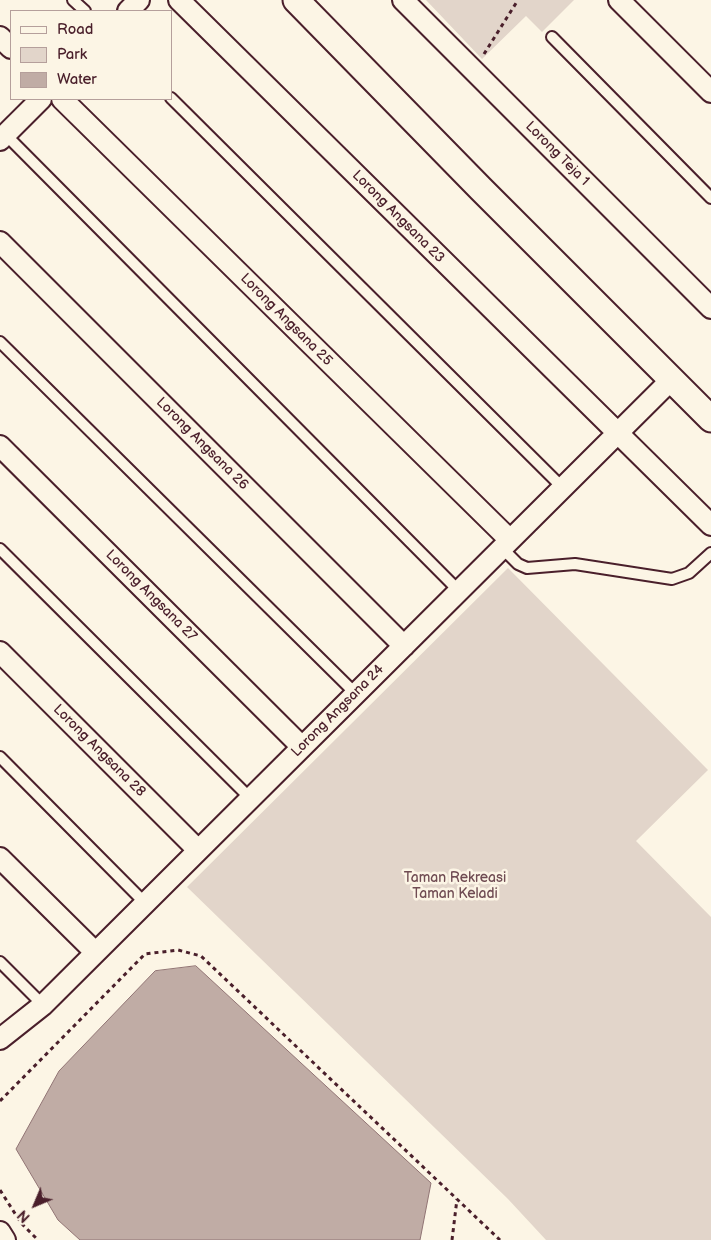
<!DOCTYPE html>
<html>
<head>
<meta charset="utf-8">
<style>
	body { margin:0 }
	#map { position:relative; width:711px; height:1240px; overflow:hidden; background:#fcf5e5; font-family:"Balsamiq Sans",sans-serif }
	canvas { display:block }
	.legend { position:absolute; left:10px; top:10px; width:162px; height:90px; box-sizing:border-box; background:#fcf5e5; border:1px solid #b59f9b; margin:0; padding:6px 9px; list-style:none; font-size:15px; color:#4a1f2b }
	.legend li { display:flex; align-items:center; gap:10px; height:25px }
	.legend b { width:25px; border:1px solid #b59f9b }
	.north { position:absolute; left:10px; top:1180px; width:50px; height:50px; -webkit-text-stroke:4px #fcf5e5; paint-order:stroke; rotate:225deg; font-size:14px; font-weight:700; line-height:20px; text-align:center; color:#4a1f2b }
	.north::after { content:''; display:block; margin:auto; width:18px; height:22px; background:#4a1f2b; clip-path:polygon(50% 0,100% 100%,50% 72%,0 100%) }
</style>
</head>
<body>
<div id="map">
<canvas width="711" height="1240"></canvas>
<ul class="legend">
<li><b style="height:6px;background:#fcf5e5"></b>Road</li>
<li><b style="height:14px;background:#e2d5ca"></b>Park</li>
<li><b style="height:14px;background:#c0aca5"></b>Water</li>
</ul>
<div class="north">N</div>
</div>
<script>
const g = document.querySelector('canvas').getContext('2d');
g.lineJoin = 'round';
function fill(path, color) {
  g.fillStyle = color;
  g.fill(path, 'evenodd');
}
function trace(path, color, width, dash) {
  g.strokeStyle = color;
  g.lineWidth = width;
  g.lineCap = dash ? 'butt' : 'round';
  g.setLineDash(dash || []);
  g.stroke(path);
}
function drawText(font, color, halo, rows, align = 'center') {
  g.font = font + ' "Balsamiq Sans",sans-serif';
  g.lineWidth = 5;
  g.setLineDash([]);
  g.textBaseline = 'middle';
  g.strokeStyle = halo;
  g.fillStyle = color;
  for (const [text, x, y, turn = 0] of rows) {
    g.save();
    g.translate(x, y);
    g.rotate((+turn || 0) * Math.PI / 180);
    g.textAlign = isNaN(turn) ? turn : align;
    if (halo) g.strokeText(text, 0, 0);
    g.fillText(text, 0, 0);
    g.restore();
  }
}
fill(new Path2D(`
	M 426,0 L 574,0 L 542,32 L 526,16 L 482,59 Z
	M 508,568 L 708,770 L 636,841 L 711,917 L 711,1240 L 546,1240 L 508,1199 L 187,887 Z`), '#e2d5ca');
const water = new Path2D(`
	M 196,966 L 431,1183 L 420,1240 L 80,1240 L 58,1220 L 16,1149 L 59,1071 L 155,971 Z`);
fill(water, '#c0aca5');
trace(water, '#917474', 1);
const service = new Path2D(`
	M 73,0 L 85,11
	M 552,37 L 711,198
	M 171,98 L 563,488
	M 4,133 L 459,591
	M 0,342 L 356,694
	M 502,548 L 518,564 L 527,568 L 575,564 L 672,579 L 689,573 L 711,553
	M 0,549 L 250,798
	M 0,757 L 145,903
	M 0,962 L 43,1005`);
const minor = new Path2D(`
	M 179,0 L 711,525
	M 403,0 L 711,308
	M 619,0 L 711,92
	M 128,11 L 139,0
	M 0,37 L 11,48
	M 62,99 L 510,540
	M 0,140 L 41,99
	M 0,242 L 404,646
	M 0,446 L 302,747
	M 0,652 L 198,850
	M 0,858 L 95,952
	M 0,1039 L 43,1005 L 672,379
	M 0,1232 L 5,1240`);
const tertiary = new Path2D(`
	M 296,0 L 481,189 L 711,419`);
trace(service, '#4a1f2b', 14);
trace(minor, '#4a1f2b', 24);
trace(tertiary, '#4a1f2b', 29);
trace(new Path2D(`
	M 484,54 L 518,0
	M 0,1101 L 145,954 L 178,950 L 201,956 L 500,1240
	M 0,1190 L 21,1223 L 38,1240
	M 452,1240 L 457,1199`), '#4a1f2b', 3, [4, 4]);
trace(service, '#fcf5e5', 10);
trace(minor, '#fcf5e5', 20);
trace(tertiary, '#fcf5e5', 25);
drawText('14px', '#4a1f2b', '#fcf5e5', [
	["Lorong Teja 1",557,154,45],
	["Lorong Angsana 23",398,217,45],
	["Lorong Angsana 25",286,320,45],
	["Lorong Angsana 26",202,444,45],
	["Lorong Angsana 27",151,596,45],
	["Lorong Angsana 24",338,711,-45],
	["Lorong Angsana 28",99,751,45]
]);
drawText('14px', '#704c53', '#fcf5e5', [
	["Taman Rekreasi",455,878],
	["Taman Keladi",455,894]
]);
</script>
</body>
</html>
